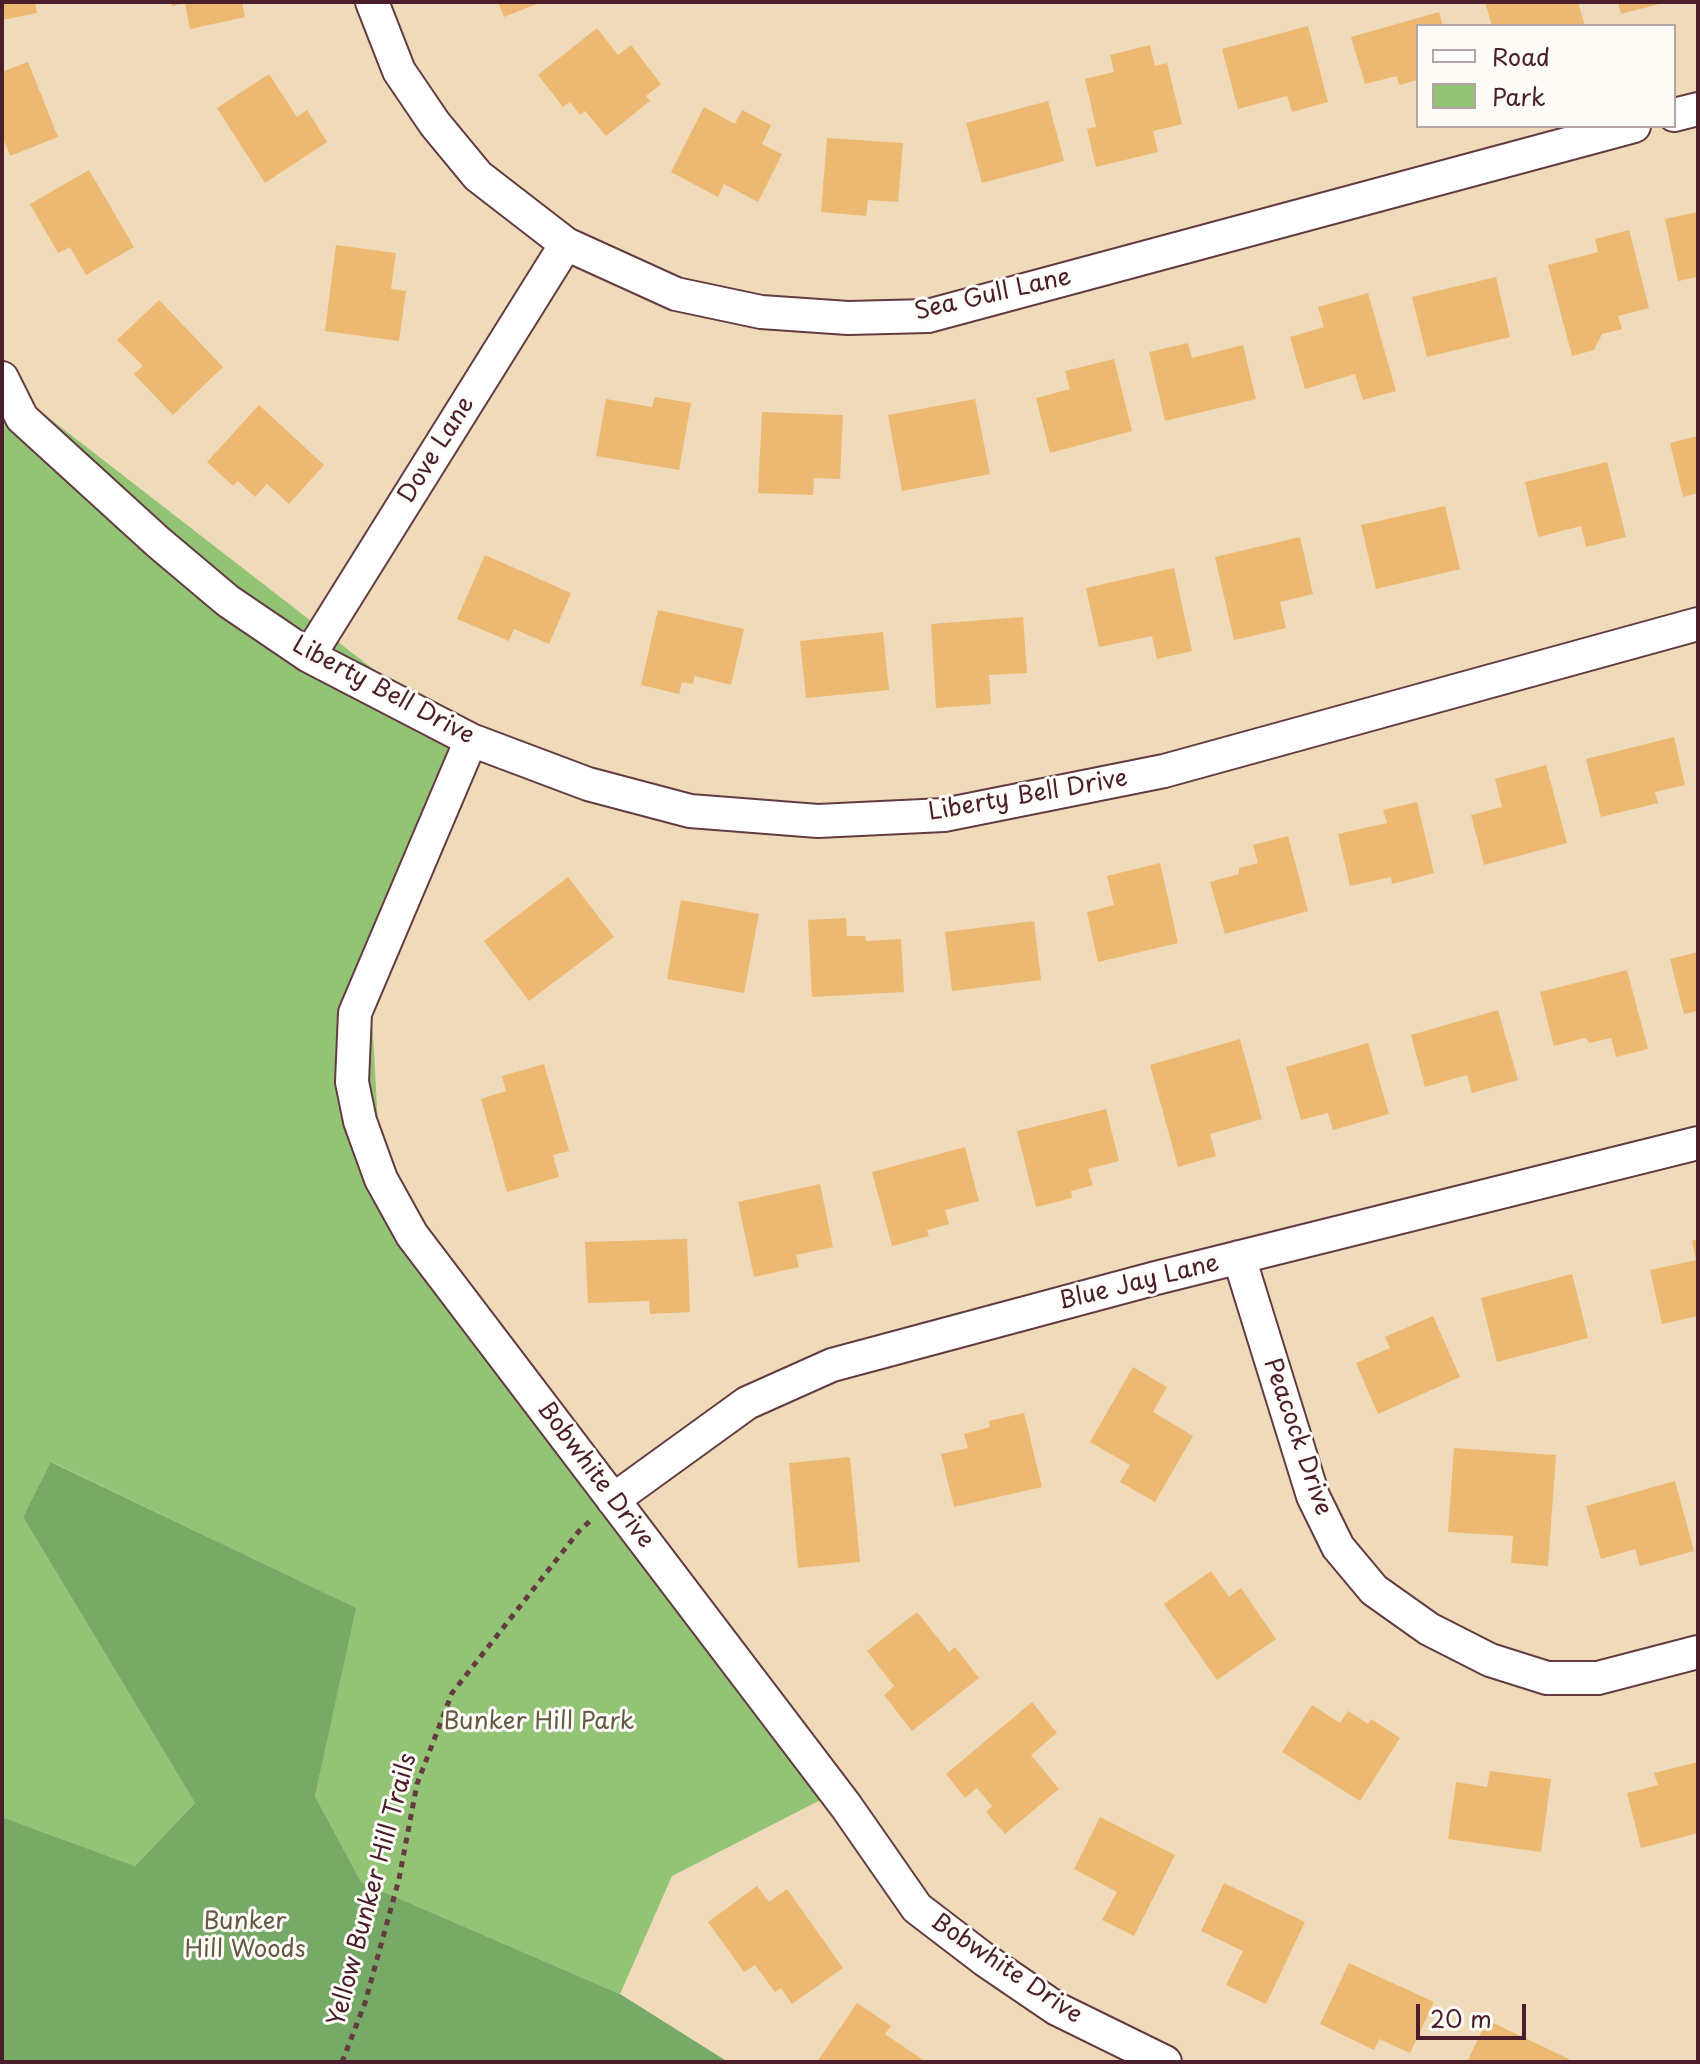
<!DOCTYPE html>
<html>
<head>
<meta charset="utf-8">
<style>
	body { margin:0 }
	#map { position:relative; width:1700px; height:2064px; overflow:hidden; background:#efdbba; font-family:"Playpen Sans",sans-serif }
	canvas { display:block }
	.frame { position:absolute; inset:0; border:4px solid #4a1f2b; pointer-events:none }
	.legend { position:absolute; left:1416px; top:24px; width:260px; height:104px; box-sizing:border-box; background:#fdfcf7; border:2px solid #b5a4a5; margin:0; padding:10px 14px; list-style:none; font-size:24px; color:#4a1f2b }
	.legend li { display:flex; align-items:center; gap:16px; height:40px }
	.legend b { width:40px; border:2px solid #b5a4a5 }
	.scale { position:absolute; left:1416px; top:2004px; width:110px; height:36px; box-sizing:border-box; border:4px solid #4a1f2b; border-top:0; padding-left:10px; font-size:24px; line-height:28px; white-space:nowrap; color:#4a1f2b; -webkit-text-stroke:6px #fdfcf7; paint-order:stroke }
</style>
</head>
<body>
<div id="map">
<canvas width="1700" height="2064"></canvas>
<div class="frame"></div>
<ul class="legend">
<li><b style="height:10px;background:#fff"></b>Road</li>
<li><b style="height:22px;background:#93c475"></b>Park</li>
</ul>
<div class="scale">20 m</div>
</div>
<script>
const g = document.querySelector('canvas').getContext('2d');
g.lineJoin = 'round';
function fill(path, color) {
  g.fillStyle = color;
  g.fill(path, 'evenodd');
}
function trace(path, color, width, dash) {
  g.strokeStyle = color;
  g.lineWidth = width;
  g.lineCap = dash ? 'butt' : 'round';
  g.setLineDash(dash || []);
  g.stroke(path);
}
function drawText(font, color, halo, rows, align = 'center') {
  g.font = font + ' "Playpen Sans",sans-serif';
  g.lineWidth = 6;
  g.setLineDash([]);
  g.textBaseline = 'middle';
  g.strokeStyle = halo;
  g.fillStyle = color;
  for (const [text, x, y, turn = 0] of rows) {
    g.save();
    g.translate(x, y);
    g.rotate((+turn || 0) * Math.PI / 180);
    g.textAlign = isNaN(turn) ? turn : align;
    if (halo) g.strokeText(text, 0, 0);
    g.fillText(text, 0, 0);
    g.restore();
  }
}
fill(new Path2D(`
	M 18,394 L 475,748 L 372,1017 L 381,1179 L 844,1788 L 672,1876 L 620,1994 L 361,1882 L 315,1796 L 355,1608 L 52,1462 L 23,1517 L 195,1803 L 135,1866 L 2,1817 L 2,411 Z`), '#93c475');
fill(new Path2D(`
	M 51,1462 L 356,1608 L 315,1796 L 361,1882 L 620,1994 L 728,2062 L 2,2062 L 2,1817 L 135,1866 L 195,1803 L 23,1517 Z`), '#76aa66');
fill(new Path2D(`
	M 2,2 L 35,2 L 37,13 L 2,20 Z
	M 171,2 L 242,2 L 245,17 L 190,29 L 185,3 L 172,6 Z
	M 498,2 L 542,2 L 504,17 Z
	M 1485,2 L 1578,2 L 1585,26 L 1492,26 Z
	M 1618,2 L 1663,2 L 1663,3 L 1621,14 Z
	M 1439,12 L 1443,26 L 1418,26 L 1418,80 L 1399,85 L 1397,76 L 1365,84 L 1351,37 Z
	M 1308,26 L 1328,102 L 1292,112 L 1287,96 L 1238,109 L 1222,49 Z
	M 597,28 L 618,55 L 631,45 L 661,84 L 646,96 L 650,101 L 606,136 L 585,111 L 580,115 L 570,102 L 563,107 L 538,75 Z
	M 1150,45 L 1155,66 L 1167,63 L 1182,124 L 1153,131 L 1158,152 L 1096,167 L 1087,129 L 1096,127 L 1085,79 L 1114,72 L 1110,55 Z
	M 28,62 L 58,137 L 10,156 L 2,135 L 2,72 Z
	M 269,74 L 297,117 L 307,110 L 327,142 L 265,183 L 217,108 Z
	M 1048,101 L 1064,161 L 982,183 L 966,123 Z
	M 704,107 L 735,124 L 742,110 L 771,125 L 762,144 L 782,154 L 758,202 L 724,184 L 718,197 L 671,172 Z
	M 827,138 L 903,143 L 898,202 L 868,200 L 866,216 L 821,212 Z
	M 89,170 L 134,247 L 86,275 L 70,247 L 58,253 L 30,204 Z
	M 1698,212 L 1698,277 L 1678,281 L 1665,219 Z
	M 1629,230 L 1649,308 L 1618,316 L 1622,329 L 1602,334 L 1594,350 L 1572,356 L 1548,265 L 1598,252 L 1595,239 Z
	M 336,245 L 396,253 L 391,289 L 406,291 L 399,341 L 325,331 Z
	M 1496,277 L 1510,337 L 1427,357 L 1412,297 Z
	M 1368,293 L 1396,391 L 1363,400 L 1355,374 L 1305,389 L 1290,337 L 1324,327 L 1318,307 Z
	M 159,300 L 223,367 L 173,415 L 134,374 L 143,366 L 117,340 Z
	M 1188,343 L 1192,358 L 1243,345 L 1256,399 L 1165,421 L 1149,352 Z
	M 1114,359 L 1132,431 L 1050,453 L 1036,398 L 1070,389 L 1065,371 Z
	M 655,397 L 691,403 L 679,470 L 596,456 L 606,399 L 652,407 Z
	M 975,399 L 990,474 L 902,491 L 888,415 Z
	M 259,405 L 324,465 L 289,504 L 267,484 L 255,497 L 238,481 L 233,486 L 207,462 Z
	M 762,412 L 843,415 L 840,479 L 814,478 L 813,495 L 758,493 Z
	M 1698,436 L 1698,493 L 1683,497 L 1670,443 Z
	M 1607,462 L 1626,537 L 1586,547 L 1581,526 L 1538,537 L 1525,482 Z
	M 1445,506 L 1460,569 L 1376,589 L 1361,525 Z
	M 1300,537 L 1313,594 L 1280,602 L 1286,628 L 1234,640 L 1215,557 Z
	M 485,555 L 571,593 L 549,644 L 514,629 L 509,641 L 457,619 Z
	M 1174,568 L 1192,651 L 1157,659 L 1152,636 L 1099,647 L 1086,588 Z
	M 658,610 L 744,629 L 731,685 L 695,676 L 693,684 L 682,682 L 679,694 L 641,685 Z
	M 1023,617 L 1027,673 L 989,675 L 991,704 L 936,708 L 931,624 Z
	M 883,632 L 889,690 L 806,698 L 800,641 Z
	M 1674,737 L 1685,785 L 1655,792 L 1658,803 L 1601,817 L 1586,759 Z
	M 1546,765 L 1567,843 L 1484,865 L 1471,815 L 1502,807 L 1495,779 Z
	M 1417,802 L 1434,873 L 1392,884 L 1391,877 L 1350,886 L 1338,834 L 1387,823 L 1383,810 Z
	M 1288,836 L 1308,911 L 1225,934 L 1210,882 L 1239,874 L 1239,868 L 1258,863 L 1253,845 Z
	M 1160,863 L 1178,943 L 1098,962 L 1087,912 L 1114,905 L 1107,876 Z
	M 568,877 L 614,937 L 529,1001 L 484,941 Z
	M 681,900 L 759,914 L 744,993 L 667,979 Z
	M 846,918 L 847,936 L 865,936 L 866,941 L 901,939 L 904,992 L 812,997 L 808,920 Z
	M 1034,921 L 1041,980 L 952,991 L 945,932 Z
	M 1698,952 L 1698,1011 L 1684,1014 L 1670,959 Z
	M 1627,970 L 1648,1049 L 1616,1057 L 1611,1038 L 1590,1043 L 1585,1038 L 1554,1046 L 1540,992 Z
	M 1498,1010 L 1518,1080 L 1472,1093 L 1467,1075 L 1425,1087 L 1411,1035 Z
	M 1240,1039 L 1262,1119 L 1210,1134 L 1216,1156 L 1178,1167 L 1150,1065 Z
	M 1368,1043 L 1389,1114 L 1333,1130 L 1328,1113 L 1301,1120 L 1286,1067 Z
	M 544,1064 L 569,1151 L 553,1155 L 559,1177 L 507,1192 L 481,1099 L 506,1091 L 502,1076 Z
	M 1106,1109 L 1119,1161 L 1088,1169 L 1093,1185 L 1071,1191 L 1072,1198 L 1036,1207 L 1017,1131 Z
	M 965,1147 L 979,1201 L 945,1210 L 949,1224 L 927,1230 L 929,1236 L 892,1246 L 872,1172 Z
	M 820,1184 L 833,1247 L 796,1255 L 799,1267 L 754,1277 L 738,1202 Z
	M 687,1239 L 690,1312 L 650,1314 L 649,1301 L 588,1303 L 585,1242 Z
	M 1698,1239 L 1698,1316 L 1662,1324 L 1650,1270 L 1696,1260 L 1692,1241 Z
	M 1572,1274 L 1588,1338 L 1497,1362 L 1481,1298 Z
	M 1433,1316 L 1460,1377 L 1378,1414 L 1356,1363 L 1390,1348 L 1385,1337 Z
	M 1133,1367 L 1167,1387 L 1153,1412 L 1193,1436 L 1155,1502 L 1120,1482 L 1130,1465 L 1090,1442 Z
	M 1024,1413 L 1042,1487 L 954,1507 L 941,1454 L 968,1448 L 964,1434 L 990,1427 L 989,1421 Z
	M 1454,1448 L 1556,1455 L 1548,1566 L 1511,1563 L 1513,1536 L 1448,1532 Z
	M 850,1457 L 860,1562 L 798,1568 L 789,1463 Z
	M 1675,1481 L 1694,1551 L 1640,1566 L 1635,1549 L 1601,1559 L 1586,1506 Z
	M 1211,1571 L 1229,1597 L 1241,1588 L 1276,1639 L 1217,1680 L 1164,1604 Z
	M 917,1612 L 949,1652 L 955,1647 L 979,1678 L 912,1731 L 884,1695 L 894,1686 L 867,1651 Z
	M 1032,1702 L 1057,1733 L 1031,1755 L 1059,1789 L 1005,1834 L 986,1812 L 992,1806 L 977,1788 L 965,1798 L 946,1774 Z
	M 1312,1705 L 1340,1723 L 1348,1711 L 1368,1724 L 1371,1719 L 1400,1738 L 1360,1801 L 1282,1752 Z
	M 1698,1762 L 1698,1833 L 1641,1848 L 1627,1793 L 1658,1785 L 1654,1773 Z
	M 1490,1771 L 1551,1779 L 1541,1852 L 1448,1839 L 1456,1782 L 1487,1787 Z
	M 1100,1817 L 1175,1855 L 1134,1936 L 1102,1920 L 1117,1892 L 1074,1869 Z
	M 1224,1883 L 1305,1922 L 1266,2004 L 1226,1985 L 1243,1951 L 1201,1931 Z
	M 757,1886 L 769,1902 L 787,1889 L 843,1968 L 792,2004 L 781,1988 L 775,1992 L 755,1965 L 744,1972 L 708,1922 Z
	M 1349,1963 L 1434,2002 L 1410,2053 L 1379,2039 L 1374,2050 L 1320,2024 Z
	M 857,2003 L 891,2026 L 885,2034 L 926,2062 L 817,2062 Z
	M 1487,2020 L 1569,2059 L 1568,2062 L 1467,2062 Z`), '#edb871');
const street = new Path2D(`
	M 372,2 L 399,71 L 435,124 L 478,176 L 566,244 L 676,294 L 761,312 L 848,318 L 928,316 L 1634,126
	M 1674,115 L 1698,109
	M 2,378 L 22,418 L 158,542 L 228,601 L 309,656 L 471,740 L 588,784 L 690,811 L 818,821 L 944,815 L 1164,771 L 1698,624
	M 309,656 L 566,244
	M 471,740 L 355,1013 L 352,1082 L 360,1121 L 381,1179 L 412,1235 L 846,1806 L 917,1908 L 985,1960 L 1057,2009 L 1165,2062
	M 1239,1257 L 1313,1496 L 1338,1547 L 1374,1590 L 1429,1629 L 1490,1660 L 1547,1678 L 1598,1678 L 1698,1652
	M 613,1500 L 747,1403 L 832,1365 L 1156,1278 L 1698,1143`);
trace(street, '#633b40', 36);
trace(new Path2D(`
	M 342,2062 L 365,2003 L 399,1879 L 417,1784 L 452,1693 L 579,1531 L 590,1521`), '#633b40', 5, [6, 6]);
trace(street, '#fff', 32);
drawText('24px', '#4a1f2b', '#fdfcf7', [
	["Sea Gull Lane",993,295,-13],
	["Dove Lane",437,450,-58],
	["Liberty Bell Drive",383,691,28],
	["Liberty Bell Drive",1028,796,-10],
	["Blue Jay Lane",1139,1283,-14],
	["Peacock Drive",1297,1437,71],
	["Bobwhite Drive",595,1475,53],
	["Yellow Bunker Hill Trails",373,1890,-75],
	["Bobwhite Drive",1006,1969,34]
]);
drawText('24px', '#645945', '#fdfcf7', [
	["Bunker Hill Park",539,1722],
	["Bunker",245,1922],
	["Hill Woods",245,1950]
]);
</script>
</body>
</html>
